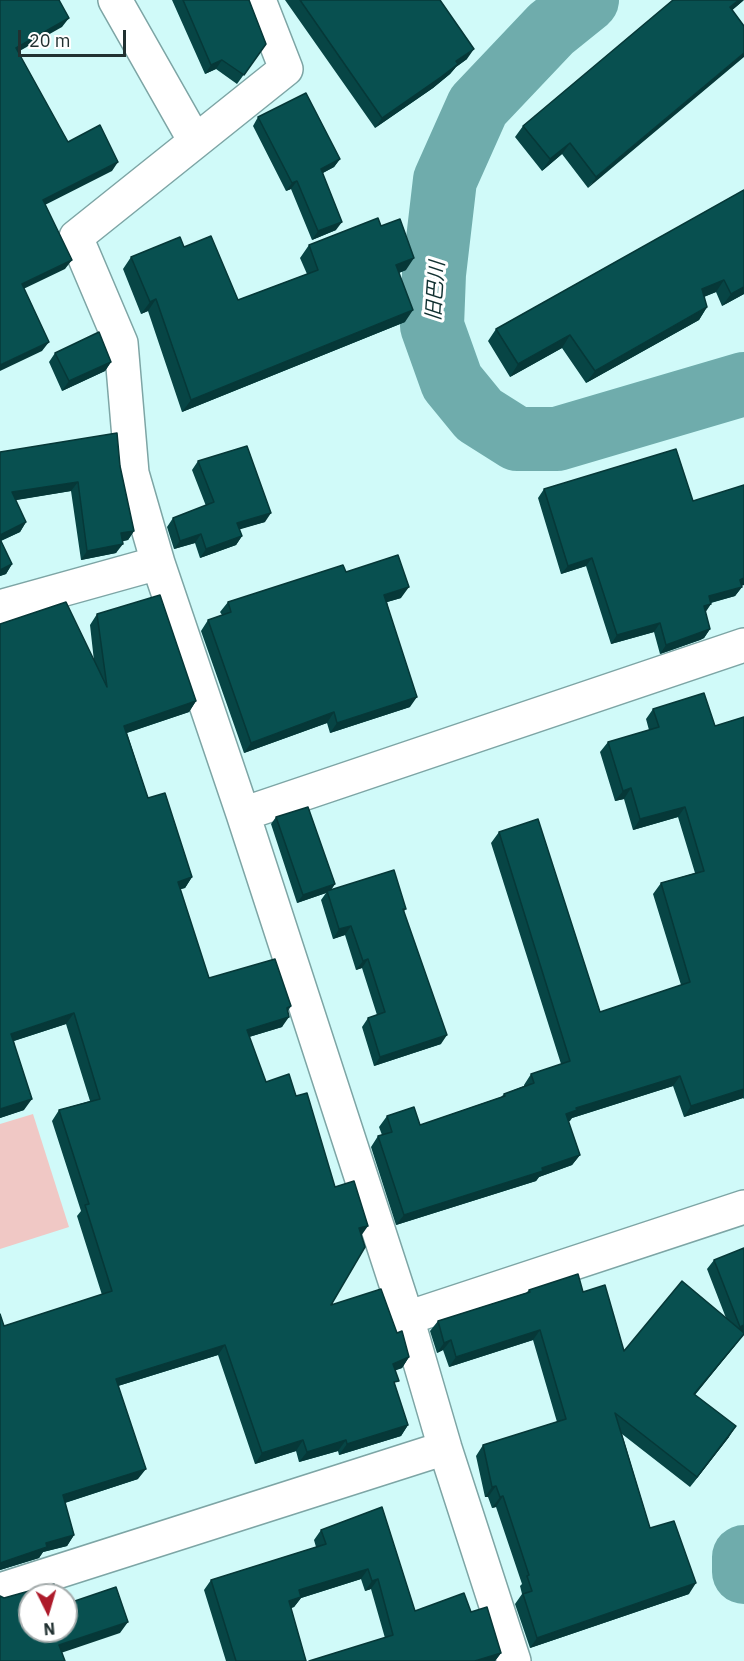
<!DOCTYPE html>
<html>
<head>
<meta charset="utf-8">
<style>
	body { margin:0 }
	#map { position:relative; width:744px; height:1661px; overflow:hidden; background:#d0faf9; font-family:"IBM Plex Sans",sans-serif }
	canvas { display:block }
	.north { position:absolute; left:18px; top:1583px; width:60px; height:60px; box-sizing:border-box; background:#fff; border:2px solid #a6adad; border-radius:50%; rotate:175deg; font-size:16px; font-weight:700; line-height:24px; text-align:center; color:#213131 }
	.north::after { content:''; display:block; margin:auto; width:21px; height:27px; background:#ad1a2a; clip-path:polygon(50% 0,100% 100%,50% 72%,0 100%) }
	.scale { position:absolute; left:18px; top:30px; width:108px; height:27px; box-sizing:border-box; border:3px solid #213131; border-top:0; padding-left:8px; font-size:18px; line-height:21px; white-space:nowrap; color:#213131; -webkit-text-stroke:4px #fff; paint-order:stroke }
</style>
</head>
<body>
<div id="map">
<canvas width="744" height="1661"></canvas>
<div class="north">N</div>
<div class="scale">20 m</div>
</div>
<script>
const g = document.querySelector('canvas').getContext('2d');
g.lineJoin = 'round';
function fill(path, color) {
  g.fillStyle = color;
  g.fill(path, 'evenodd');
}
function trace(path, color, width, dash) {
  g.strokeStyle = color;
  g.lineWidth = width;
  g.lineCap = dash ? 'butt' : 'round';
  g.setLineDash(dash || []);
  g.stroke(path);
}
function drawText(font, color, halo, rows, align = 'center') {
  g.font = font + ' "IBM Plex Sans","Noto Sans JP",sans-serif';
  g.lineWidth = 6;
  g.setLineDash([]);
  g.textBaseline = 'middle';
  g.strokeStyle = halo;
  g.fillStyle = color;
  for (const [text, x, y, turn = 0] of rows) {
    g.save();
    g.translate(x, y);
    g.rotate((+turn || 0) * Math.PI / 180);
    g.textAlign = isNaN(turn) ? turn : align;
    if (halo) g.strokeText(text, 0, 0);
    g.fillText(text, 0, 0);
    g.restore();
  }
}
fill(new Path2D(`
	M 33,1114 L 69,1227 L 0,1249 L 0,1124 Z`), '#f0c8c5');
trace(new Path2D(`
	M 587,0 L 551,29 L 478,106 L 445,180 L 434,274 L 432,326 L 452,382 L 479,415 L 517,439 L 557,439 L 744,384
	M 744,1557 L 744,1572`), '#6facac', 64);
const minor = new Path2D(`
	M 115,0 L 195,141
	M 259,0 L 286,69 L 76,237 L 121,343 L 132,473 L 158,563 L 243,814 L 407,1318 L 445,1448 L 514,1661
	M 0,607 L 158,563
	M 243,814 L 744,645
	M 407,1318 L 744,1207
	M 0,1590 L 445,1448`);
trace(minor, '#7da5a5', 36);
trace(minor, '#fff', 33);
fill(new Path2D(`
	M 172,0 L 249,0 L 266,44 L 237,84 L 216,69 L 205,74 Z
	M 285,0 L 440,0 L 467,59 L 456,67 L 450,74 L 433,88 L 375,128 Z
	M 744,0 L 732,10 L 588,188 L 562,154 L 542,171 L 515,137 L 523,126 Z
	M 258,117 L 340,159 L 334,167 L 323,173 L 336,230 L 312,240 L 291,189 L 286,191 L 253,126 Z
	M 744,190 L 744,294 L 722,306 L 716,292 L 704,297 L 707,307 L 699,320 L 586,383 L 562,348 L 510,377 L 488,341 L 496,329 Z
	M 381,226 L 406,270 L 399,273 L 405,322 L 182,412 L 148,311 L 141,314 L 123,269 L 131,257 L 184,247 L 238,300 L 307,274 L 300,258 L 309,245 Z
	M 55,353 L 111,362 L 105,371 L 62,391 L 49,362 Z
	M 0,452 L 120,466 L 134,531 L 128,540 L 122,541 L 116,553 L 81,560 L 71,491 L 15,500 L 26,522 L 20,532 L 1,541 L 12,564 L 6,574 L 0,576 Z
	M 198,461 L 265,522 L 239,529 L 242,536 L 236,545 L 200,558 L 195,543 L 174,549 L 167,527 L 173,518 L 206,506 L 192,470 Z
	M 544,489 L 693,501 L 742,587 L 735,596 L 711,603 L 705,612 L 710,629 L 704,638 L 700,640 L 660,654 L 654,632 L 611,644 L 586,566 L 561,574 L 538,498 Z
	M 346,572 L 401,598 L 387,602 L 410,707 L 330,733 L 327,723 L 244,753 L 201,631 L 208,620 L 222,615 L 220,612 L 228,602 Z
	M 97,614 L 196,701 L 189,712 L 127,733 L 148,798 L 192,877 L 185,888 L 180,889 L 209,978 L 291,1006 L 288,1011 L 282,1027 L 249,1037 L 266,1082 L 296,1096 L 335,1187 L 361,1235 L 331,1305 L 397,1333 L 409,1357 L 402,1368 L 395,1370 L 395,1386 L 408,1425 L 401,1436 L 339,1455 L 338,1451 L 299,1462 L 296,1451 L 255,1464 L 218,1355 L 118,1386 L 138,1479 L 65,1503 L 74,1535 L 67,1546 L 43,1552 L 39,1558 L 0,1570 L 0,1314 L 4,1326 L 102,1295 L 77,1216 L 81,1211 L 52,1121 L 59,1110 L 90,1101 L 66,1024 L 14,1041 L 24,1110 L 0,1118 L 0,624 L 94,661 L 90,625 Z
	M 653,709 L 715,726 L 744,717 L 744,1099 L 743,1098 L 684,1117 L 673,1086 L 572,1118 L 568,1121 L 580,1155 L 572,1165 L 539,1177 L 536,1181 L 396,1225 L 371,1147 L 378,1136 L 382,1135 L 379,1127 L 387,1116 L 420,1125 L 501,1097 L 504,1094 L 524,1086 L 524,1085 L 531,1074 L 561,1064 L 491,843 L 499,832 L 600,1012 L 681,985 L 653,894 L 661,883 L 695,873 L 678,817 L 633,830 L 624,799 L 615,801 L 600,752 L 608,742 L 649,730 L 646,719 Z
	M 276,817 L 335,884 L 331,890 L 406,909 L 404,911 L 441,1044 L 374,1066 L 362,1027 L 368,1018 L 377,1015 L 362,968 L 356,970 L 345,935 L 333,939 L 321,900 L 326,893 L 297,903 L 271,824 Z
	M 714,1260 L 743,1332 L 737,1343 L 695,1395 L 729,1437 L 690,1487 L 622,1434 L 650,1528 L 689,1594 L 530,1648 L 515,1604 L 522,1594 L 520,1586 L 522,1584 L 496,1507 L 492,1508 L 488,1497 L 485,1497 L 476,1456 L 483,1445 L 557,1422 L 533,1340 L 449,1367 L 443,1350 L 437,1353 L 430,1331 L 438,1321 L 526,1293 L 529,1290 L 583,1292 L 624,1351 L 726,1318 L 707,1269 Z
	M 382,1507 L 415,1611 L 471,1612 L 501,1653 L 495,1661 L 309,1661 L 385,1638 L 371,1589 L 365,1591 L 361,1579 L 301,1598 L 294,1607 L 291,1608 L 306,1661 L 226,1661 L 204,1590 L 211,1580 L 316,1547 L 314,1540 L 321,1530 Z`), '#074545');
fill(new Path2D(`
	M 739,0 L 744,0 L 722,19 L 730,7 Z
	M 69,18 L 62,27 L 9,57 L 16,48 Z
	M 474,49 L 467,59 L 456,67 L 450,74 L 433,88 L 375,128 L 382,118 L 456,61 Z
	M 744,53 L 744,57 L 588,188 L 596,177 Z
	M 222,60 L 216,69 L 205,74 L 211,65 Z
	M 570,143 L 562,154 L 542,171 L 550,159 Z
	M 340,159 L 334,167 L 315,177 L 321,169 Z
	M 118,162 L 112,171 L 37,209 L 43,200 Z
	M 297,181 L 291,189 L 286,191 L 292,183 Z
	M 342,222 L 336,230 L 312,240 L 318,231 Z
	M 414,258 L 406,270 L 388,277 L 396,265 Z
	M 72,260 L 65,269 L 15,293 L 22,284 Z
	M 724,280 L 716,292 L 693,301 L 702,289 Z
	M 744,287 L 744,294 L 722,306 L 731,294 Z
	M 156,299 L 148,311 L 141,314 L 150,302 Z
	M 707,307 L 699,320 L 586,383 L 595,371 Z
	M 413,310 L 405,322 L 182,412 L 191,400 Z
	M 570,335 L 562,348 L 510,377 L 518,364 Z
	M 49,342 L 42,351 L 0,371 L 0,365 Z
	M 111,362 L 105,371 L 62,391 L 69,381 Z
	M 78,482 L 71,491 L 5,502 L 12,492 Z
	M 271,513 L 265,522 L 231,532 L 237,523 Z
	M 26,522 L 20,532 L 0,541 L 0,535 Z
	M 134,531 L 128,540 L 115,543 L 121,533 Z
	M 201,534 L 195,543 L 174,549 L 180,541 Z
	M 242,536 L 236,545 L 200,558 L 206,549 Z
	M 123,544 L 116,553 L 81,560 L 87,551 Z
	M 592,558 L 586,566 L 561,574 L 568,566 Z
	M 12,564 L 6,574 L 0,576 L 0,570 Z
	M 744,578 L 744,585 L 733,589 L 740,580 Z
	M 409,587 L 401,598 L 377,605 L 384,595 Z
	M 742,587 L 735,596 L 702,605 L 709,596 Z
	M 711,604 L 705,613 L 704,606 Z
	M 660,623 L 654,632 L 611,644 L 617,635 Z
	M 710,629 L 704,638 L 700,640 L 660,654 L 666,645 Z
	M 417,697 L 410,707 L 330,733 L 337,723 Z
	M 196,701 L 189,712 L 117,736 L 124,726 Z
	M 334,712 L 327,723 L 244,753 L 251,743 Z
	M 631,788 L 624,799 L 615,801 L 623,791 Z
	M 685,807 L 678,817 L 633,830 L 640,819 Z
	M 192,877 L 185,888 L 170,892 L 178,882 Z
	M 335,884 L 329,892 L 327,891 L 326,893 L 297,903 L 303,895 Z
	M 351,926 L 345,935 L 333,939 L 339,929 Z
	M 368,959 L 362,968 L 356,970 L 363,961 Z
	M 74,1013 L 66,1024 L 4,1044 L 11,1034 Z
	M 289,1017 L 282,1027 L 239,1040 L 247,1030 Z
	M 447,1035 L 441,1044 L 374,1066 L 380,1057 Z
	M 680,1076 L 673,1086 L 572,1118 L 570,1121 L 559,1125 L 566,1114 L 576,1108 Z
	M 744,1089 L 743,1098 L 684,1117 L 691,1106 Z
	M 32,1099 L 24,1110 L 0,1118 L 0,1109 Z
	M 580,1155 L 572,1165 L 539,1177 L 536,1181 L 396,1225 L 404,1215 Z
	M 368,1226 L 361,1236 L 359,1228 Z
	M 744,1325 L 744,1332 L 733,1336 L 740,1327 Z
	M 540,1330 L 533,1340 L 449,1367 L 456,1357 Z
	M 744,1334 L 737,1343 L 687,1404 L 694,1394 Z
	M 451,1340 L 443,1350 L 437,1353 L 444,1343 Z
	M 225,1345 L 218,1355 L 108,1389 L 116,1379 Z
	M 409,1357 L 402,1368 L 386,1374 L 393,1364 Z
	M 408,1425 L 401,1436 L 339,1455 L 347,1444 Z
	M 736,1426 L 729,1437 L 690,1487 L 697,1477 Z
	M 303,1440 L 296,1451 L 255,1464 L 262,1453 Z
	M 346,1440 L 338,1451 L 299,1462 L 307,1452 Z
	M 146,1469 L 138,1479 L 55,1506 L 63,1495 Z
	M 496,1486 L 488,1497 L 485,1497 L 492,1487 Z
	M 503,1496 L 496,1507 L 492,1508 L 500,1497 Z
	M 74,1535 L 67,1546 L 43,1552 L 39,1558 L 0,1570 L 0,1563 L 46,1543 Z
	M 368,1569 L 361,1579 L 301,1598 L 294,1607 L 282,1611 L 289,1601 L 299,1590 Z
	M 378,1579 L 371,1589 L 365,1591 L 372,1581 Z
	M 696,1583 L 689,1594 L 530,1648 L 537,1638 Z
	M 128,1622 L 120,1633 L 52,1656 L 59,1645 Z
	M 501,1653 L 495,1661 L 475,1661 Z`), '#063838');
const building = new Path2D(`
	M 0,0 L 59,0 L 69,18 L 16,48 L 68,142 L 100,125 L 118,162 L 43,200 L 72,260 L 22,284 L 49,342 L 0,365 Z
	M 183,0 L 249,0 L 266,44 L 244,75 L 222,60 L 211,65 Z
	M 300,0 L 440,0 L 474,49 L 456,61 L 458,64 L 441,77 L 382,118 Z
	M 673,0 L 739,0 L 730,7 L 744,26 L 744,53 L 596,177 L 570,143 L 550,159 L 523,126 Z
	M 306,93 L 340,159 L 321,169 L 342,222 L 318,231 L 297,181 L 292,183 L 258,117 Z
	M 744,190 L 744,287 L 731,294 L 724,280 L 702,289 L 707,307 L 595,371 L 570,335 L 518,364 L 496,329 Z
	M 378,218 L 381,226 L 400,219 L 414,258 L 396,265 L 413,310 L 191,400 L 156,299 L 150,302 L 131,257 L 180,237 L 184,247 L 211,236 L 238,300 L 318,270 L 309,245 Z
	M 99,332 L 111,362 L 69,381 L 55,353 Z
	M 117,433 L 120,466 L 134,531 L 121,533 L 123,544 L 87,551 L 78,482 L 12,492 L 26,522 L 0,535 L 0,452 Z
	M 247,446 L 271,513 L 237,523 L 242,536 L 206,549 L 201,534 L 180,541 L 173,518 L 214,502 L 198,461 Z
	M 676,449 L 693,501 L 744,485 L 744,578 L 740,580 L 742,587 L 709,596 L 711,604 L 704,606 L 710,629 L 666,645 L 660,623 L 617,635 L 592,558 L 568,566 L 544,489 Z
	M 0,539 L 12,564 L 0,570 Z
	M 398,555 L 409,587 L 384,595 L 417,697 L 337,723 L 334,712 L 251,743 L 208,620 L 231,612 L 228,602 L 343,565 L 346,572 Z
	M 160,595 L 196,701 L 124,726 L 148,798 L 165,793 L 192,877 L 178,882 L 209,978 L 275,959 L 291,1006 L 287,1008 L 289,1017 L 247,1030 L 266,1082 L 289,1074 L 296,1096 L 307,1093 L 335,1187 L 354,1181 L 368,1226 L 359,1228 L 365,1247 L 331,1305 L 381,1289 L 397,1333 L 402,1331 L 409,1357 L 393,1364 L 399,1381 L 394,1382 L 408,1425 L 347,1444 L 346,1440 L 307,1452 L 303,1440 L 262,1453 L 225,1345 L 116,1379 L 146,1469 L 63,1495 L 74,1535 L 46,1543 L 47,1547 L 0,1563 L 0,1314 L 4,1326 L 112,1291 L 85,1205 L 89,1204 L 59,1110 L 100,1099 L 74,1013 L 11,1034 L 32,1099 L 0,1109 L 0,624 L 66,602 L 107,687 L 97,614 Z
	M 704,693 L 715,726 L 744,717 L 744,1089 L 691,1106 L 680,1076 L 576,1108 L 577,1110 L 566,1114 L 580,1155 L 542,1168 L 543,1171 L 404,1215 L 378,1136 L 392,1132 L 387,1116 L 414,1107 L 420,1125 L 505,1096 L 504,1094 L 534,1083 L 531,1074 L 570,1061 L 499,832 L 538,819 L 600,1012 L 690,982 L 661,883 L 704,871 L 685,807 L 640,819 L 631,788 L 623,791 L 608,742 L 659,727 L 653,709 Z
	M 308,807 L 335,884 L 303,895 L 276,817 Z
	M 394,870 L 406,909 L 403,909 L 447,1035 L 380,1057 L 368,1018 L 385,1012 L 368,959 L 363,961 L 351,926 L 339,929 L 327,891 Z
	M 744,1248 L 744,1325 L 740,1327 L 714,1260 Z
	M 578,1274 L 583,1292 L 605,1285 L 624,1351 L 682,1281 L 744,1333 L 744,1334 L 694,1394 L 736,1426 L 697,1477 L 615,1413 L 650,1528 L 674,1521 L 696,1583 L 537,1638 L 523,1594 L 532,1591 L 527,1576 L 529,1575 L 503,1496 L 500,1497 L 496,1486 L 492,1487 L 483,1445 L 566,1419 L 540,1330 L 456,1357 L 451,1340 L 444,1343 L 438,1321 L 530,1292 L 529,1290 Z
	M 382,1507 L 415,1611 L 464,1593 L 471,1612 L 487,1607 L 501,1653 L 475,1661 L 309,1661 L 393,1635 L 378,1579 L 372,1581 L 368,1569 L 299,1590 L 301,1597 L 289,1601 L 306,1661 L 236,1661 L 211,1580 L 326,1544 L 321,1530 Z
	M 54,1584 L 56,1595 L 30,1595 L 30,1631 L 66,1631 L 66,1604 L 116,1587 L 128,1622 L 59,1645 L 65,1661 L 0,1661 L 0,1596 L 4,1598 Z`);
fill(building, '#085050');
trace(building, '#063838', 1.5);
drawText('italic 20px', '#103030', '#fff', [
	["旧巴川",436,291,-86]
]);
</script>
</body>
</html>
